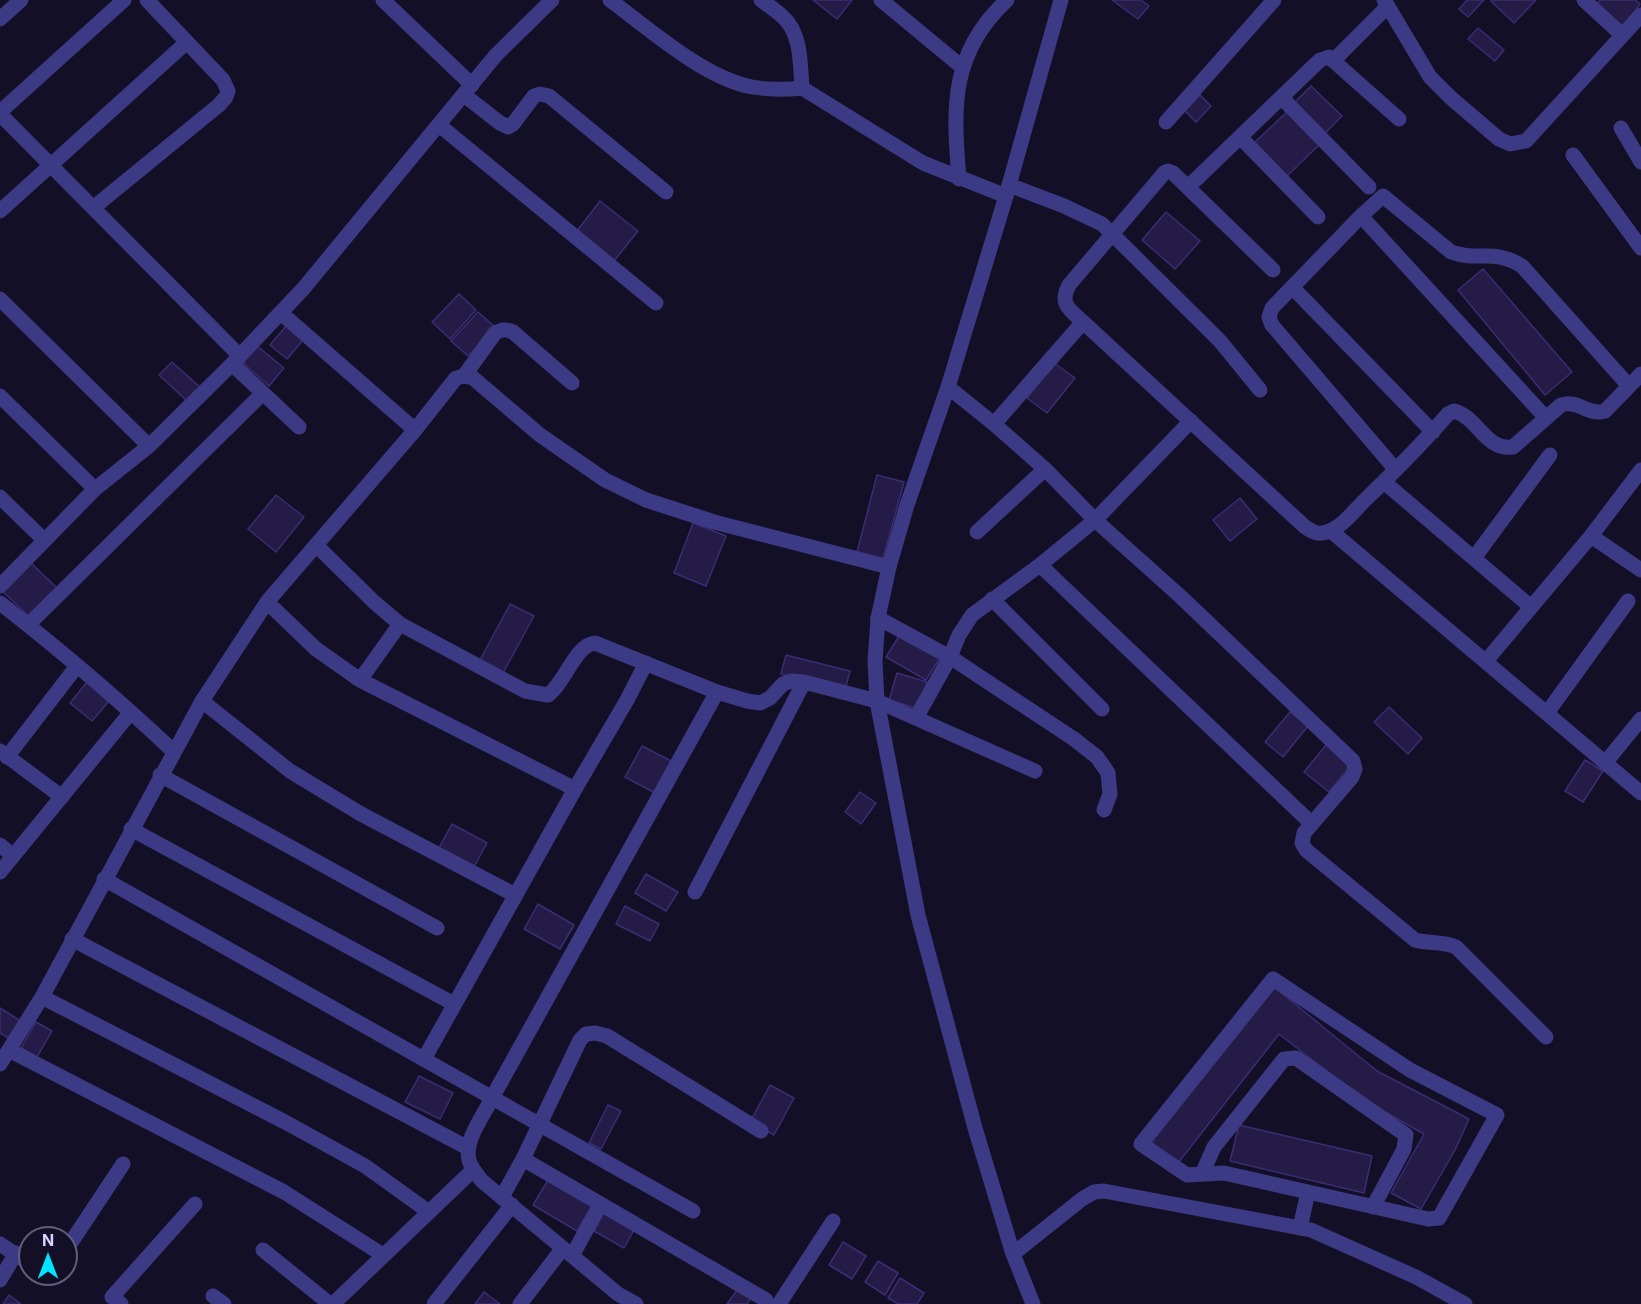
<!DOCTYPE html>
<html>
<head>
<meta charset="utf-8">
<style>
	body { margin:0 }
	#map { position:relative; width:1641px; height:1304px; overflow:hidden; background:#130f26; font-family:Inter,sans-serif }
	canvas { display:block }
	.north { position:absolute; left:18px; top:1226px; width:60px; height:60px; box-sizing:border-box; background:#130f26; border:2px solid #625e7d; border-radius:50%; rotate:0deg; font-size:16px; font-weight:700; line-height:24px; text-align:center; color:#d9d4ff }
	.north::after { content:''; display:block; margin:auto; width:21px; height:27px; background:#00e5ff; clip-path:polygon(50% 0,100% 100%,50% 72%,0 100%) }
</style>
</head>
<body>
<div id="map">
<canvas width="1641" height="1304"></canvas>
<div class="north">N</div>
</div>
<script>
const g = document.querySelector('canvas').getContext('2d');
g.lineJoin = 'round';
function fill(path, color) {
  g.fillStyle = color;
  g.fill(path, 'evenodd');
}
function trace(path, color, width, dash) {
  g.strokeStyle = color;
  g.lineWidth = width;
  g.lineCap = dash ? 'butt' : 'round';
  g.setLineDash(dash || []);
  g.stroke(path);
}
const building = new Path2D(`
	M 813,0 L 852,0 L 837,19 Z
	M 1112,0 L 1141,0 L 1149,6 L 1138,19 Z
	M 1467,0 L 1484,0 L 1468,17 L 1459,9 Z
	M 1492,0 L 1536,0 L 1514,23 L 1491,1 Z
	M 1600,0 L 1635,0 L 1640,4 L 1623,26 L 1596,5 Z
	M 1478,28 L 1504,50 L 1495,61 L 1468,39 Z
	M 1311,86 L 1342,116 L 1323,135 L 1292,105 Z
	M 1200,95 L 1211,106 L 1196,122 L 1185,111 Z
	M 1289,110 L 1321,143 L 1286,177 L 1253,144 Z
	M 600,201 L 638,231 L 613,262 L 576,232 Z
	M 1166,212 L 1200,241 L 1175,269 L 1142,240 Z
	M 1483,269 L 1572,372 L 1545,395 L 1458,290 Z
	M 459,294 L 476,310 L 450,339 L 432,322 Z
	M 478,312 L 495,327 L 468,356 L 451,341 Z
	M 286,326 L 303,340 L 287,359 L 270,345 Z
	M 257,346 L 284,368 L 269,386 L 243,363 Z
	M 172,362 L 200,387 L 187,401 L 159,375 Z
	M 1054,363 L 1075,378 L 1047,413 L 1027,398 Z
	M 877,475 L 904,482 L 883,559 L 857,552 Z
	M 276,495 L 304,517 L 276,552 L 248,529 Z
	M 1240,498 L 1257,519 L 1230,541 L 1213,520 Z
	M 693,523 L 726,536 L 706,586 L 674,573 Z
	M 30,562 L 58,589 L 30,617 L 2,591 Z
	M 510,604 L 534,616 L 503,673 L 480,660 Z
	M 901,633 L 941,656 L 926,680 L 886,657 Z
	M 786,655 L 850,671 L 845,690 L 781,674 Z
	M 897,673 L 927,682 L 919,709 L 889,700 Z
	M 88,681 L 110,700 L 92,721 L 70,703 Z
	M 1389,707 L 1422,738 L 1408,754 L 1374,722 Z
	M 1290,712 L 1308,726 L 1283,757 L 1265,742 Z
	M 1326,745 L 1351,765 L 1329,792 L 1304,772 Z
	M 642,746 L 671,761 L 655,793 L 625,777 Z
	M 1585,760 L 1603,771 L 1583,802 L 1565,791 Z
	M 860,792 L 876,803 L 861,824 L 845,812 Z
	M 452,824 L 487,843 L 473,869 L 437,851 Z
	M 646,874 L 678,892 L 666,911 L 635,893 Z
	M 538,904 L 574,925 L 560,949 L 524,929 Z
	M 625,906 L 659,924 L 650,941 L 616,924 Z
	M 1273,986 L 1377,1071 L 1469,1119 L 1455,1150 L 1421,1209 L 1391,1193 L 1424,1134 L 1364,1100 L 1279,1034 L 1178,1163 L 1151,1142 Z
	M 0,1008 L 22,1022 L 10,1039 L 0,1033 Z
	M 36,1022 L 52,1031 L 37,1057 L 21,1048 Z
	M 419,1076 L 453,1093 L 440,1119 L 405,1102 Z
	M 770,1085 L 794,1098 L 774,1135 L 750,1122 Z
	M 608,1105 L 621,1111 L 601,1149 L 589,1143 Z
	M 1239,1125 L 1372,1156 L 1364,1193 L 1230,1161 Z
	M 548,1180 L 592,1206 L 577,1231 L 533,1205 Z
	M 604,1212 L 634,1230 L 624,1248 L 594,1231 Z
	M 843,1242 L 866,1256 L 852,1279 L 829,1265 Z
	M 878,1261 L 898,1273 L 885,1295 L 865,1282 Z
	M 900,1278 L 924,1293 L 917,1304 L 898,1304 L 888,1298 Z
	M 737,1290 L 751,1298 L 747,1304 L 727,1304 Z
	M 484,1292 L 500,1304 L 475,1304 Z
	M 9,1295 L 21,1304 L 3,1304 Z`);
fill(building, '#241b47');
trace(building, '#3b2d73', 1.5);
trace(new Path2D(`
	M 383,0 L 472,85
	M 610,0 C 649,29 704,78 752,87 C 769,90 785,90 802,88 C 800,65 802,34 783,17 C 777,11 768,5 761,0
	M 881,0 L 962,67
	M 1384,0 L 1430,77 L 1451,98 L 1499,139 L 1510,144 L 1526,141 L 1641,15
	M 1584,0 L 1622,35
	M 0,19 L 21,0
	M 1334,60 L 1388,6
	M 802,88 L 923,163 L 1006,196
	M 464,95 L 500,123 L 508,127 L 513,124 L 534,96 L 540,94 L 549,96 L 666,192
	M 1282,98 L 1369,187
	M 0,112 L 124,0
	M 0,114 L 240,356
	M 1166,122 L 1274,0
	M 439,125 L 656,303
	M 1621,128 L 1641,162
	M 1241,138 L 1318,217
	M 1573,155 L 1641,248
	M 959,179 C 953,107 950,53 1007,0
	M 1009,185 L 1064,206 L 1102,224 L 1220,341 L 1260,390
	M 1188,187 L 1320,60 L 1329,57 L 1399,119
	M 93,208 L 219,105 L 226,97 L 228,91 L 223,80 L 147,0
	M 0,211 L 187,42
	M 1361,216 L 1546,418
	M 1292,287 L 1433,432
	M 0,299 L 149,446
	M 281,313 L 415,430
	M 1083,322 L 1304,526 C 1312,532 1319,536 1329,531 C 1343,526 1354,511 1364,501 C 1393,473 1422,444 1448,414 L 1454,411 C 1478,417 1485,451 1513,447 L 1561,405 C 1578,399 1588,416 1605,411 L 1641,374
	M 232,364 L 299,427
	M 464,376 L 495,333 C 502,329 506,329 513,332 L 572,383
	M 948,387 L 994,424 L 1045,469 L 1095,520 L 1180,596 L 1353,761 L 1355,769 L 1352,777 L 1304,833 L 1302,843 L 1306,850 L 1415,940 C 1429,944 1441,941 1456,947 L 1546,1037
	M 0,396 L 95,489
	M 994,424 L 1083,322 C 1069,309 1059,304 1069,285 L 1165,172 L 1168,171 L 1173,173 L 1273,270
	M 1396,470 L 1272,325 L 1269,317 L 1272,308 L 1361,216 L 1383,196 L 1451,252 C 1479,262 1493,248 1522,266 L 1629,386
	M 1384,482 L 1531,607
	M 0,497 L 44,540
	M 1331,531 L 1641,793
	M 977,532 L 1045,469
	M 1591,536 L 1641,570
	M 316,545 L 374,602 L 400,624 L 525,691 L 548,695 C 565,683 575,645 595,643 L 717,692 L 747,701 L 760,703 L 770,698 L 783,684 L 791,681 L 804,682 L 877,701 L 1035,771
	M 1474,558 L 1550,455
	M 1040,565 L 1312,824
	M 0,586 L 95,489 L 149,446 L 232,364 L 303,289 L 496,55 L 552,0
	M 992,599 L 1102,709
	M 267,602 L 316,649 L 360,680 L 575,789
	M 0,603 C 60,650 118,699 173,751
	M 878,618 L 950,657 L 1074,739 L 1097,757 L 1108,773 L 1110,794 L 1104,810
	M 28,625 L 263,393
	M 1486,661 L 1591,536 L 1641,470
	M 360,680 L 400,624
	M 202,701 L 290,771 L 361,814 L 515,895
	M 1547,713 L 1628,601
	M 916,718 L 950,657 L 959,635 L 972,615 L 1040,565 L 1095,520 L 1191,421
	M 0,751 L 62,797
	M 7,757 L 77,666
	M 1605,763 L 1641,719
	M 160,775 L 437,928
	M 131,829 L 454,1004
	M 0,845 L 13,856
	M 0,872 L 131,712
	M 104,879 L 693,1211
	M 695,892 L 804,682
	M 72,939 L 468,1148
	M 42,997 L 285,1122 L 365,1166 L 429,1212
	M 9,1050 L 284,1192 L 383,1255
	M 424,1059 L 575,789 L 627,700 L 646,663
	M 0,1064 L 42,997 L 202,701 L 267,602 L 415,430 L 456,378 L 464,376 L 473,378 L 540,435 L 605,480 L 646,500 L 714,522 L 889,567
	M 523,1159 L 766,1300
	M 1202,1174 L 1214,1147 L 1284,1059 L 1296,1058 L 1406,1135 L 1404,1149 L 1373,1207
	M 502,1197 L 523,1159 L 580,1040 L 586,1034 L 595,1033 L 607,1036 L 761,1131
	M 1300,1228 L 1308,1192 L 1224,1173 L 1187,1175 L 1141,1144 L 1273,979 L 1410,1070 L 1497,1115 L 1439,1218 L 1428,1219 L 1308,1192
	M 0,1244 L 30,1264
	M 66,1250 L 123,1164
	M 263,1250 L 330,1304
	M 572,1256 L 600,1205
	M 0,1280 L 16,1253
	M 213,1296 L 224,1304
	M 121,1304 L 112,1297 L 195,1204
	M 333,1304 L 473,1170
	M 434,1304 L 512,1205
	M 520,1304 L 563,1248
	M 636,1304 L 618,1294 L 482,1181 C 477,1174 471,1168 469,1160 C 464,1140 484,1115 492,1098 L 717,692
	M 779,1304 L 833,1221`), '#3d3a85', 15);
trace(new Path2D(`
	M 1013,1254 L 1082,1199 L 1094,1192 L 1104,1191 L 1311,1230 L 1416,1277 L 1465,1304
	M 1033,1304 L 1013,1254 L 975,1128 L 918,915 L 877,701 L 875,661 L 878,618 L 889,567 L 907,505 L 948,387 L 1006,196 L 1061,0`), '#3d3a85', 15);
</script>
</body>
</html>
